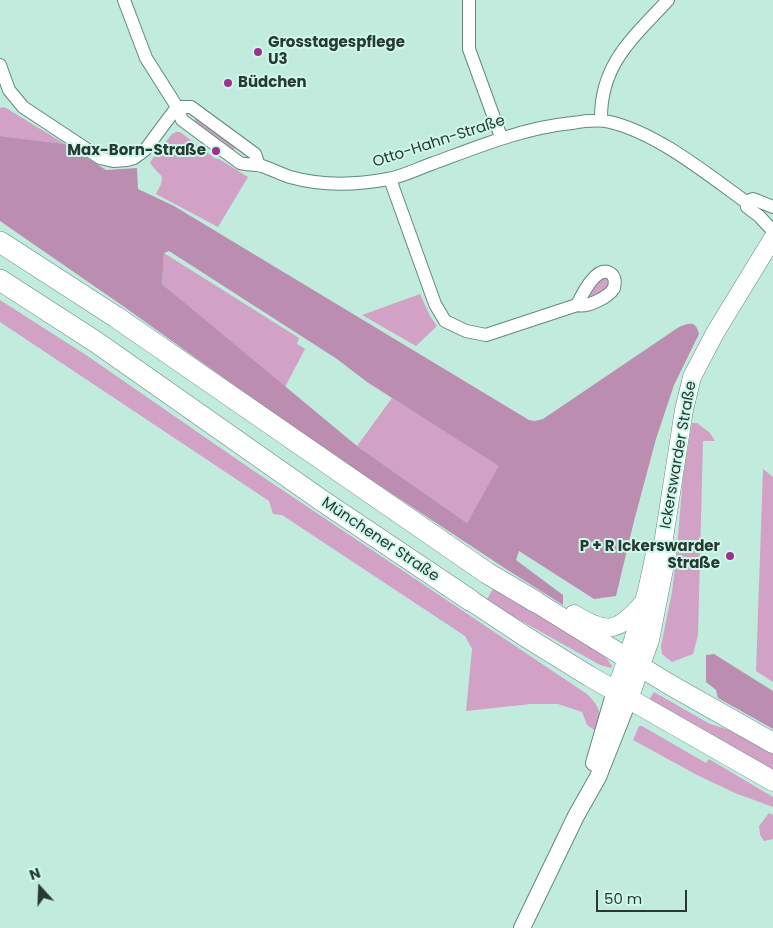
<!DOCTYPE html>
<html>
<head>
<meta charset="utf-8">
<style>
	body { margin:0 }
	#map { position:relative; width:773px; height:928px; overflow:hidden; background:#c1ecdd; font-family:Poppins,sans-serif }
	canvas { display:block }
	.north { position:absolute; left:15px; top:863px; width:50px; height:50px; -webkit-text-stroke:4px #cef9ea; paint-order:stroke; rotate:340deg; font-size:14px; font-weight:700; line-height:20px; text-align:center; color:#283933 }
	.north::after { content:''; display:block; margin:auto; width:18px; height:22px; background:#283933; clip-path:polygon(50% 0,100% 100%,50% 72%,0 100%) }
	.scale { position:absolute; left:596px; top:890px; width:91px; height:22px; box-sizing:border-box; border:2px solid #283933; border-top:0; padding-left:6px; font-size:15px; line-height:18px; white-space:nowrap; color:#283933; -webkit-text-stroke:4px #cef9ea; paint-order:stroke }
</style>
</head>
<body>
<div id="map">
<canvas width="773" height="928"></canvas>
<div class="north">N</div>
<div class="scale">50 m</div>
</div>
<script>
const g = document.querySelector('canvas').getContext('2d');
g.lineJoin = 'round';
function fill(path, color) {
  g.fillStyle = color;
  g.fill(path, 'evenodd');
}
function trace(path, color, width, dash) {
  g.strokeStyle = color;
  g.lineWidth = width;
  g.lineCap = dash ? 'butt' : 'round';
  g.setLineDash(dash || []);
  g.stroke(path);
}
function drawText(font, color, halo, rows, align = 'center') {
  g.font = font + ' Poppins,sans-serif';
  g.lineWidth = 4;
  g.setLineDash([]);
  g.textBaseline = 'middle';
  g.strokeStyle = halo;
  g.fillStyle = color;
  for (const [text, x, y, turn = 0] of rows) {
    g.save();
    g.translate(x, y);
    g.rotate((+turn || 0) * Math.PI / 180);
    g.textAlign = isNaN(turn) ? turn : align;
    if (halo) g.strokeText(text, 0, 0);
    g.fillText(text, 0, 0);
    g.restore();
  }
}
fill(new Path2D(`
	M 3,107 L 6,108 L 65,144 L 0,136 L 0,108 Z
	M 198,116 L 235,147 L 233,152 L 192,124 Z
	M 176,132 L 180,132 L 216,159 L 219,159 L 248,177 L 218,227 L 156,194 C 169,171 158,178 150,162 L 172,134 Z
	M 164,253 L 299,338 L 297,344 L 305,349 L 285,387 L 162,284 Z
	M 605,278 L 609,280 L 609,288 L 584,302 L 600,279 Z
	M 420,294 L 430,316 L 437,326 L 416,346 L 362,315 Z
	M 0,300 L 86,355 L 251,469 L 587,694 C 601,708 602,714 597,732 L 587,725 L 582,712 L 558,704 L 531,704 L 466,711 L 472,649 L 465,636 L 282,515 L 273,514 L 269,501 L 0,322 Z
	M 392,398 L 500,466 L 467,523 L 357,446 Z
	M 692,423 L 697,423 L 710,433 L 715,441 L 703,441 L 698,635 L 693,654 L 672,662 L 662,654 L 661,646 L 672,592 L 676,559 L 683,477 Z
	M 763,469 L 773,477 L 773,682 L 756,671 Z
	M 494,587 L 605,656 L 612,666 L 611,668 L 600,665 L 486,601 Z
	M 654,692 L 710,724 L 736,732 L 773,753 L 773,772 L 649,700 Z
	M 639,726 L 642,726 L 706,763 L 709,759 L 773,797 L 773,807 L 735,793 L 697,775 L 633,740 Z
	M 769,813 L 773,815 L 773,839 L 764,841 L 760,835 L 759,826 Z`), '#d1a2c6');
fill(new Path2D(`
	M 0,136 L 65,144 L 106,170 L 137,168 L 138,189 L 174,206 L 529,420 L 535,421 L 543,419 L 679,327 C 689,323 696,320 699,334 L 674,385 L 656,439 L 634,521 L 616,596 L 594,599 L 519,551 L 516,560 L 563,595 L 563,605 L 506,569 L 312,441 L 123,306 L 0,221 ZM 169,251 L 337,359 L 367,382 L 499,466 L 467,523 L 357,446 L 162,284 L 164,253 Z
	M 714,654 L 773,691 L 773,729 L 718,698 L 716,690 L 706,682 L 706,655 Z`), '#bb8db1');
const minor = new Path2D(`
	M 124,0 L 146,58 L 177,107 L 182,120 L 240,163 C 247,165 255,164 262,166 C 271,169 281,174 290,177 C 322,186 356,185 388,179 C 404,176 419,168 434,163 C 480,146 523,128 572,123 C 584,121 598,119 610,122 C 657,133 707,174 746,202 L 747,207 L 759,216 L 773,231
	M 469,0 L 469,49 L 501,137
	M 0,65 L 9,90 L 23,107 L 100,158 L 113,161 L 127,160 L 134,158 L 145,150 L 177,107
	M 177,107 L 191,107 L 255,154 L 259,165
	M 601,120 C 600,64 633,38 668,0
	M 390,179 L 435,304 L 445,321 L 466,331 L 486,335 L 577,305 C 587,308 609,297 614,288 C 615,283 616,277 610,273 C 596,265 582,295 577,305
	M 746,202 L 753,199 L 773,207`);
const tertiary = new Path2D(`
	M 594,763 L 615,691
	M 522,928 L 576,816 L 598,777 L 629,699`);
const secondary = new Path2D(`
	M 574,614 C 607,634 617,633 643,603
	M 615,691 C 633,646 646,600 655,553 L 663,544 L 684,410 L 692,377 L 715,333 L 773,238
	M 629,699 L 650,640 L 667,554 L 663,544`);
const primary = new Path2D(`
	M 470,600 L 526,637 L 589,676 L 773,781
	M 536,602 L 667,683 L 773,743`);
const trunk = new Path2D(`
	M 0,242 L 116,317 L 487,573 L 536,602
	M 0,280 L 96,342 L 321,500 L 470,600`);
trace(minor, '#62897c', 14);
trace(tertiary, '#62897c', 18);
trace(secondary, '#62897c', 19);
trace(primary, '#62897c', 21);
trace(trunk, '#62897c', 22);
trace(minor, '#fff', 12);
trace(tertiary, '#fff', 16);
trace(secondary, '#fff', 18);
trace(primary, '#fff', 20);
trace(trunk, '#fff', 21);
for (const [x, y, r, color] of [
	[258,52,5,"#9f308e"],
	[228,83,5,"#9f308e"],
	[216,151,5,"#9f308e"],
	[730,556,5,"#9f308e"]
]) {
  const dot = new Path2D();
  dot.arc(x, y, r, 0, 2 * Math.PI);
  g.fillStyle = color;
  g.fill(dot);
  trace(dot, '#cef9ea', 2);
}
drawText('bold 15px', '#283933', '#cef9ea', [
	["Grosstagespflege",268,43],
	["U3",268,60],
	["Büdchen",238,83],
	["Max-Born-Straße",206,151,"right"],
	["P + R Ickerswarder",720,547,"right"],
	["Straße",720,564,"right"]
], 'left');
drawText('15px', '#283933', '#cef9ea', [
	["Otto-Hahn-Straße",439,142,-18],
	["Ickerswarder Straße",679,455,-80],
	["Münchener Straße",380,540,34]
]);
</script>
</body>
</html>
